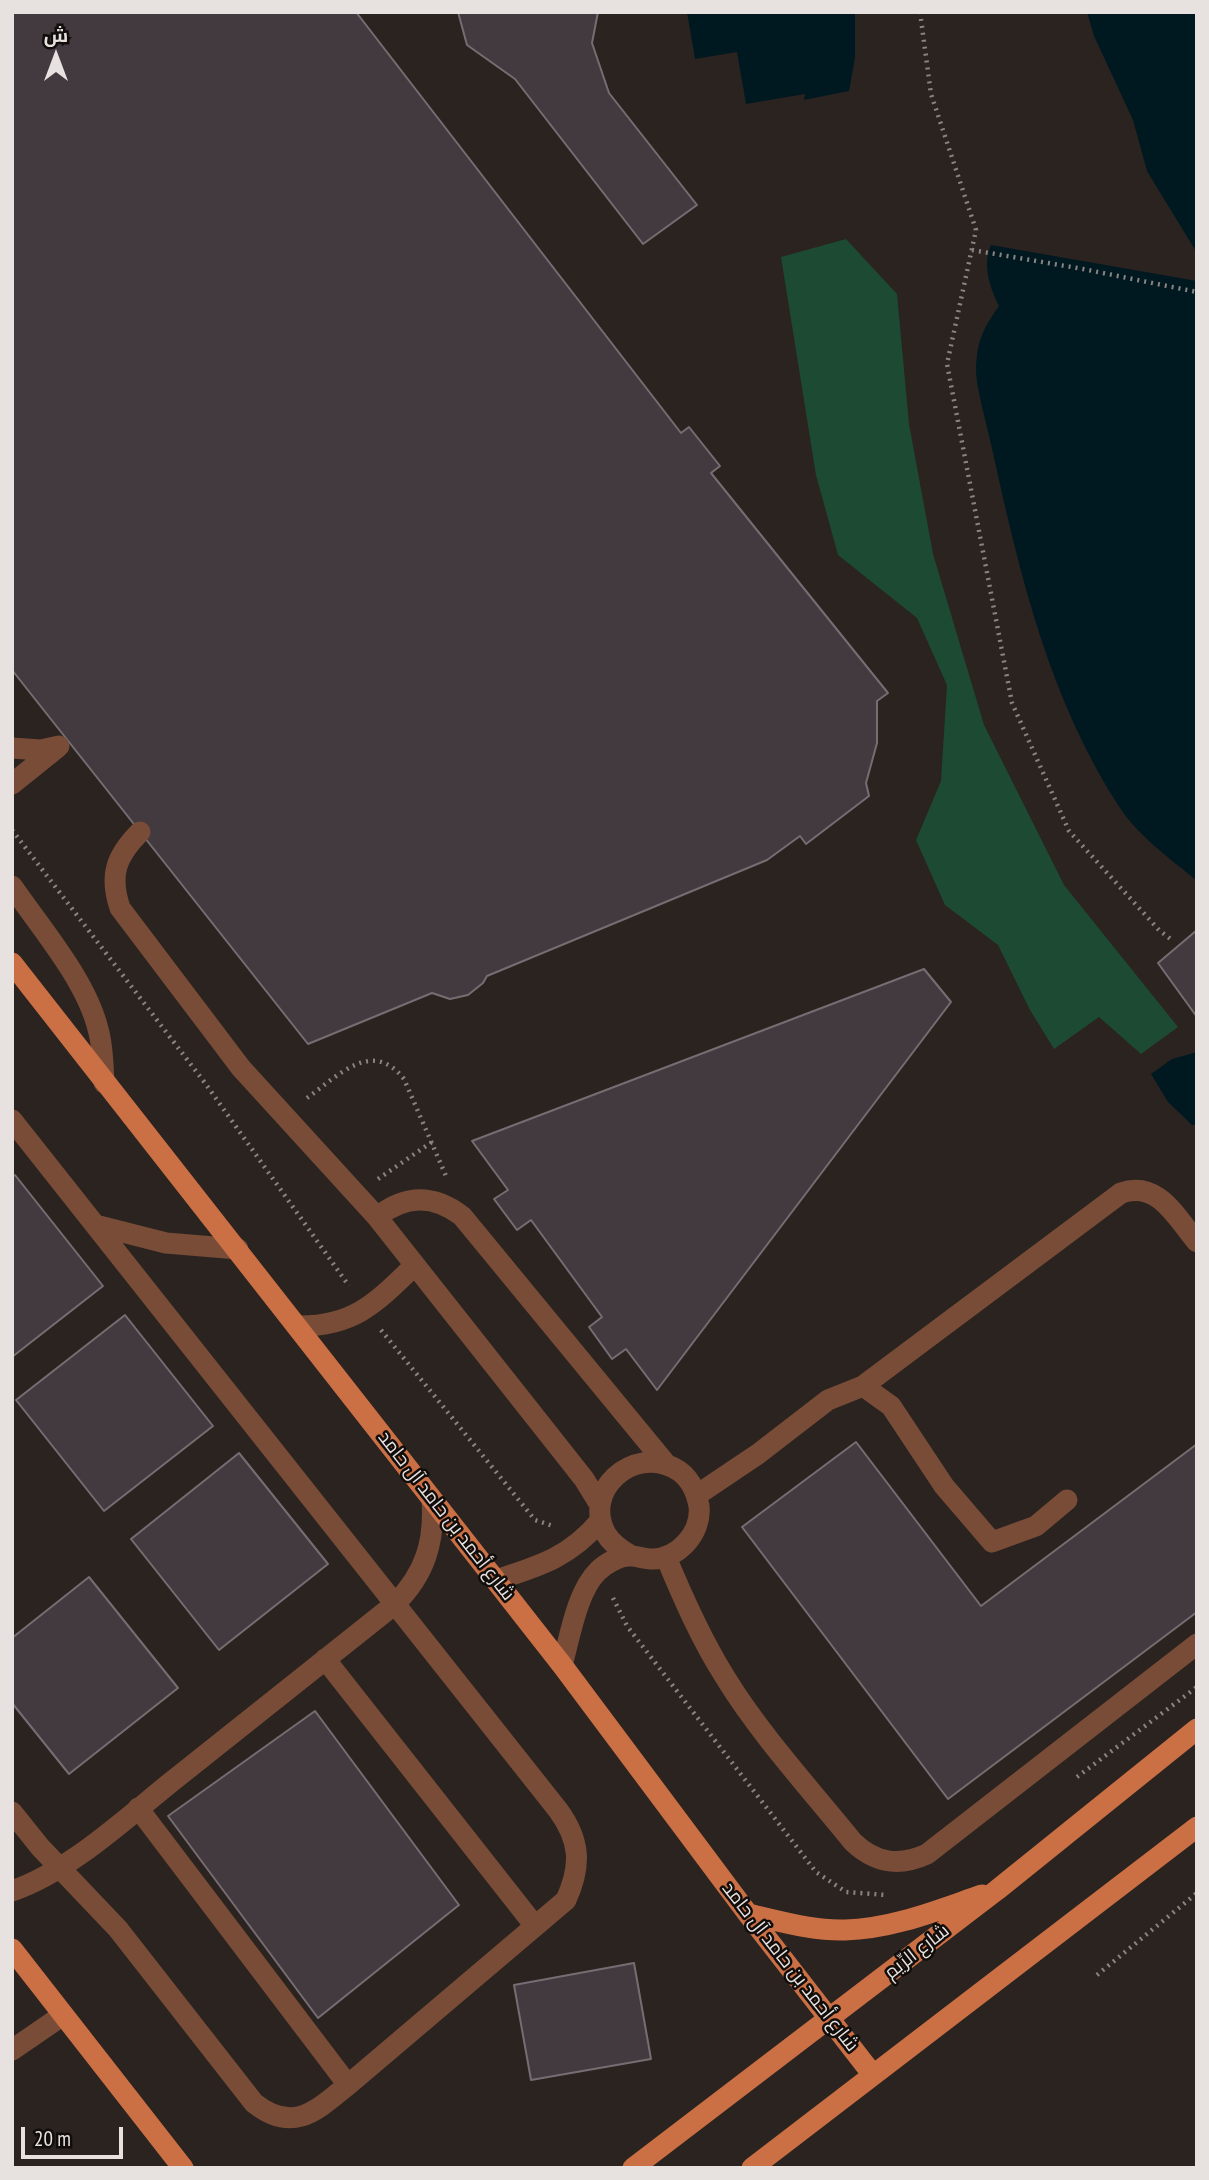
<!DOCTYPE html>
<html>
<head>
<meta charset="utf-8">
<style>
	body { margin:0 }
	#map { position:relative; width:1209px; height:2180px; overflow:hidden; background:#2b231f; font-family:"PT Sans Narrow",Cairo,sans-serif }
	canvas { display:block }
	.frame { position:absolute; inset:0; border:14px solid #e7e1df; pointer-events:none }
	.north { position:absolute; left:21px; top:21px; width:70px; height:70px; -webkit-text-stroke:5px #110d0b; paint-order:stroke; rotate:0deg; font-size:19px; font-weight:700; line-height:28px; text-align:center; color:#e7e1df }
	.north::after { content:''; display:block; margin:auto; width:24px; height:32px; background:#e7e1df; clip-path:polygon(50% 0,100% 100%,50% 72%,0 100%) }
	.scale { position:absolute; left:21px; top:2127px; width:102px; height:32px; box-sizing:border-box; border:4px solid #e7e1df; border-top:0; padding-left:9px; font-size:21px; line-height:24px; white-space:nowrap; color:#e7e1df; -webkit-text-stroke:5px #110d0b; paint-order:stroke }
</style>
</head>
<body>
<div id="map">
<canvas width="1209" height="2180"></canvas>
<div class="frame"></div>
<div class="north">ش</div>
<div class="scale">20 m</div>
</div>
<script>
const g = document.querySelector('canvas').getContext('2d');
g.lineJoin = 'round';
function fill(path, color) {
  g.fillStyle = color;
  g.fill(path, 'evenodd');
}
function trace(path, color, width, dash) {
  g.strokeStyle = color;
  g.lineWidth = width;
  g.lineCap = dash ? 'butt' : 'round';
  g.setLineDash(dash || []);
  g.stroke(path);
}
function drawText(font, color, halo, rows, align = 'center') {
  g.font = font + ' "PT Sans Narrow",Cairo,sans-serif';
  g.lineWidth = 5;
  g.setLineDash([]);
  g.textBaseline = 'middle';
  g.strokeStyle = halo;
  g.fillStyle = color;
  for (const [text, x, y, turn = 0] of rows) {
    g.save();
    g.translate(x, y);
    g.rotate((+turn || 0) * Math.PI / 180);
    g.textAlign = isNaN(turn) ? turn : align;
    if (halo) g.strokeText(text, 0, 0);
    g.fillText(text, 0, 0);
    g.restore();
  }
}
fill(new Path2D(`
	M 846,239 L 897,294 L 909,424 L 933,554 L 984,725 L 1064,885 L 1178,1027 L 1141,1054 L 1099,1017 L 1054,1049 L 1030,1010 L 998,945 L 945,905 L 916,840 L 941,781 L 947,685 L 917,618 L 838,555 L 816,475 L 781,257 Z`), '#1d4a32');
fill(new Path2D(`
	M 687,12 L 855,12 L 855,58 L 849,91 L 804,100 L 805,94 L 746,104 L 737,52 L 695,59 Z
	M 1087,12 L 1197,12 L 1197,253 L 1147,171 L 1133,120 L 1094,36 Z
	M 991,245 L 1197,281 L 1197,881 C 1171,859 1139,837 1120,808 C 1050,701 1020,576 993,453 C 989,432 976,389 976,370 C 977,340 983,329 999,306 C 990,288 982,265 991,245 Z
	M 1197,1052 L 1197,1125 L 1192,1125 L 1168,1102 L 1151,1074 L 1172,1059 Z`), '#001921');
const building = new Path2D(`
	M 12,12 L 356,12 L 681,433 L 689,427 L 720,466 L 711,473 L 888,693 L 877,701 L 877,743 L 866,783 L 869,796 L 806,844 L 800,836 L 767,860 L 487,976 L 483,983 L 468,995 L 450,999 L 432,993 L 308,1044 L 12,670 Z
	M 458,12 L 598,12 L 592,43 L 609,93 L 697,205 L 643,244 L 515,79 L 467,45 Z
	M 1197,930 L 1197,1017 L 1158,963 Z
	M 924,969 L 951,1002 L 657,1390 L 626,1349 L 612,1359 L 589,1327 L 602,1317 L 531,1220 L 517,1230 L 494,1199 L 508,1190 L 472,1141 Z
	M 15,1175 L 103,1286 L 12,1357 L 12,1177 Z
	M 125,1315 L 213,1426 L 104,1511 L 16,1400 Z
	M 856,1442 L 981,1606 L 1197,1444 L 1197,1612 L 948,1799 L 742,1527 Z
	M 239,1453 L 328,1564 L 219,1650 L 131,1539 Z
	M 89,1577 L 178,1688 L 69,1774 L 12,1703 L 12,1638 Z
	M 315,1711 L 459,1905 L 318,2018 L 168,1816 Z
	M 634,1963 L 651,2059 L 531,2080 L 514,1985 Z`);
fill(building, '#433a40');
trace(building, '#766d73', 2);
trace(new Path2D(`
	M 920,12 L 931,94 L 976,230 L 947,364 L 1012,703 L 1069,831 L 1159,930 L 1173,941
	M 972,250 L 1083,269 L 1197,292
	M 12,830 L 205,1083 L 349,1286
	M 307,1098 C 338,1076 372,1038 404,1079 L 446,1176
	M 378,1179 L 432,1142
	M 381,1330 L 535,1520 L 553,1526
	M 613,1598 L 627,1626 L 816,1872 L 846,1892 L 886,1895
	M 1077,1777 L 1197,1687
	M 1097,1975 L 1197,1893`), '#8a8380', 4.5, [2, 5]);
trace(new Path2D(`
	M 12,748 L 41,750 L 59,746
	M 12,784 L 58,747
	M 140,832 C 116,856 109,875 120,908 L 241,1068 L 377,1217 L 584,1479 L 600,1505
	M 12,886 C 41,928 86,980 98,1029 C 103,1046 103,1065 104,1083
	M 12,1120 L 558,1810 C 580,1840 582,1865 566,1900 L 348,2085 C 316,2111 293,2134 254,2103 L 118,1929 L 40,1847 L 12,1812
	M 377,1217 C 405,1195 433,1194 462,1216 L 666,1464
	M 95,1225 L 166,1243 L 238,1249
	M 298,1326 C 354,1327 377,1302 415,1265
	M 863,1386 L 1121,1193 C 1158,1180 1176,1217 1197,1242
	M 697,1495 L 758,1454 L 828,1400 L 863,1386 L 891,1406 L 944,1486 L 992,1542 L 1036,1526 L 1067,1500
	M 666,1557 C 683,1598 701,1639 725,1677 C 759,1733 811,1790 853,1842 C 875,1863 899,1867 927,1854 L 1197,1644
	M 496,1580 C 540,1566 570,1557 601,1520
	M 325,1659 L 535,1926
	M 562,1665 C 570,1637 577,1591 598,1571 C 605,1564 620,1555 631,1556 C 638,1556 644,1559 652,1559 C 678,1559 702,1533 699,1506 C 696,1490 688,1475 674,1468 C 632,1446 582,1491 606,1534 C 612,1544 621,1550 630,1555
	M 138,1808 L 348,2085
	M 12,1891 C 68,1872 124,1820 170,1783 C 245,1723 320,1663 395,1604 C 425,1574 435,1542 432,1500
	M 12,2050 L 63,2015`), '#794c38', 21);
trace(new Path2D(`
	M 12,963 L 562,1665 L 748,1914 L 873,2075
	M 748,1914 C 780,1921 812,1931 845,1930 C 892,1929 938,1910 982,1895
	M 12,1949 L 183,2168
	M 633,2168 L 997,1890 L 1197,1729
	M 752,2168 L 1197,1827`), '#cb6f44', 21);
drawText('19px', '#e7e1df', '#110d0b', [
	["شارع أحمد بن حامد آل حامد",446,1516,52],
	["شارع الرِّيم",917,1952,-38],
	["شارع أحمد بن حامد آل حامد",790,1967,52]
]);
</script>
</body>
</html>
